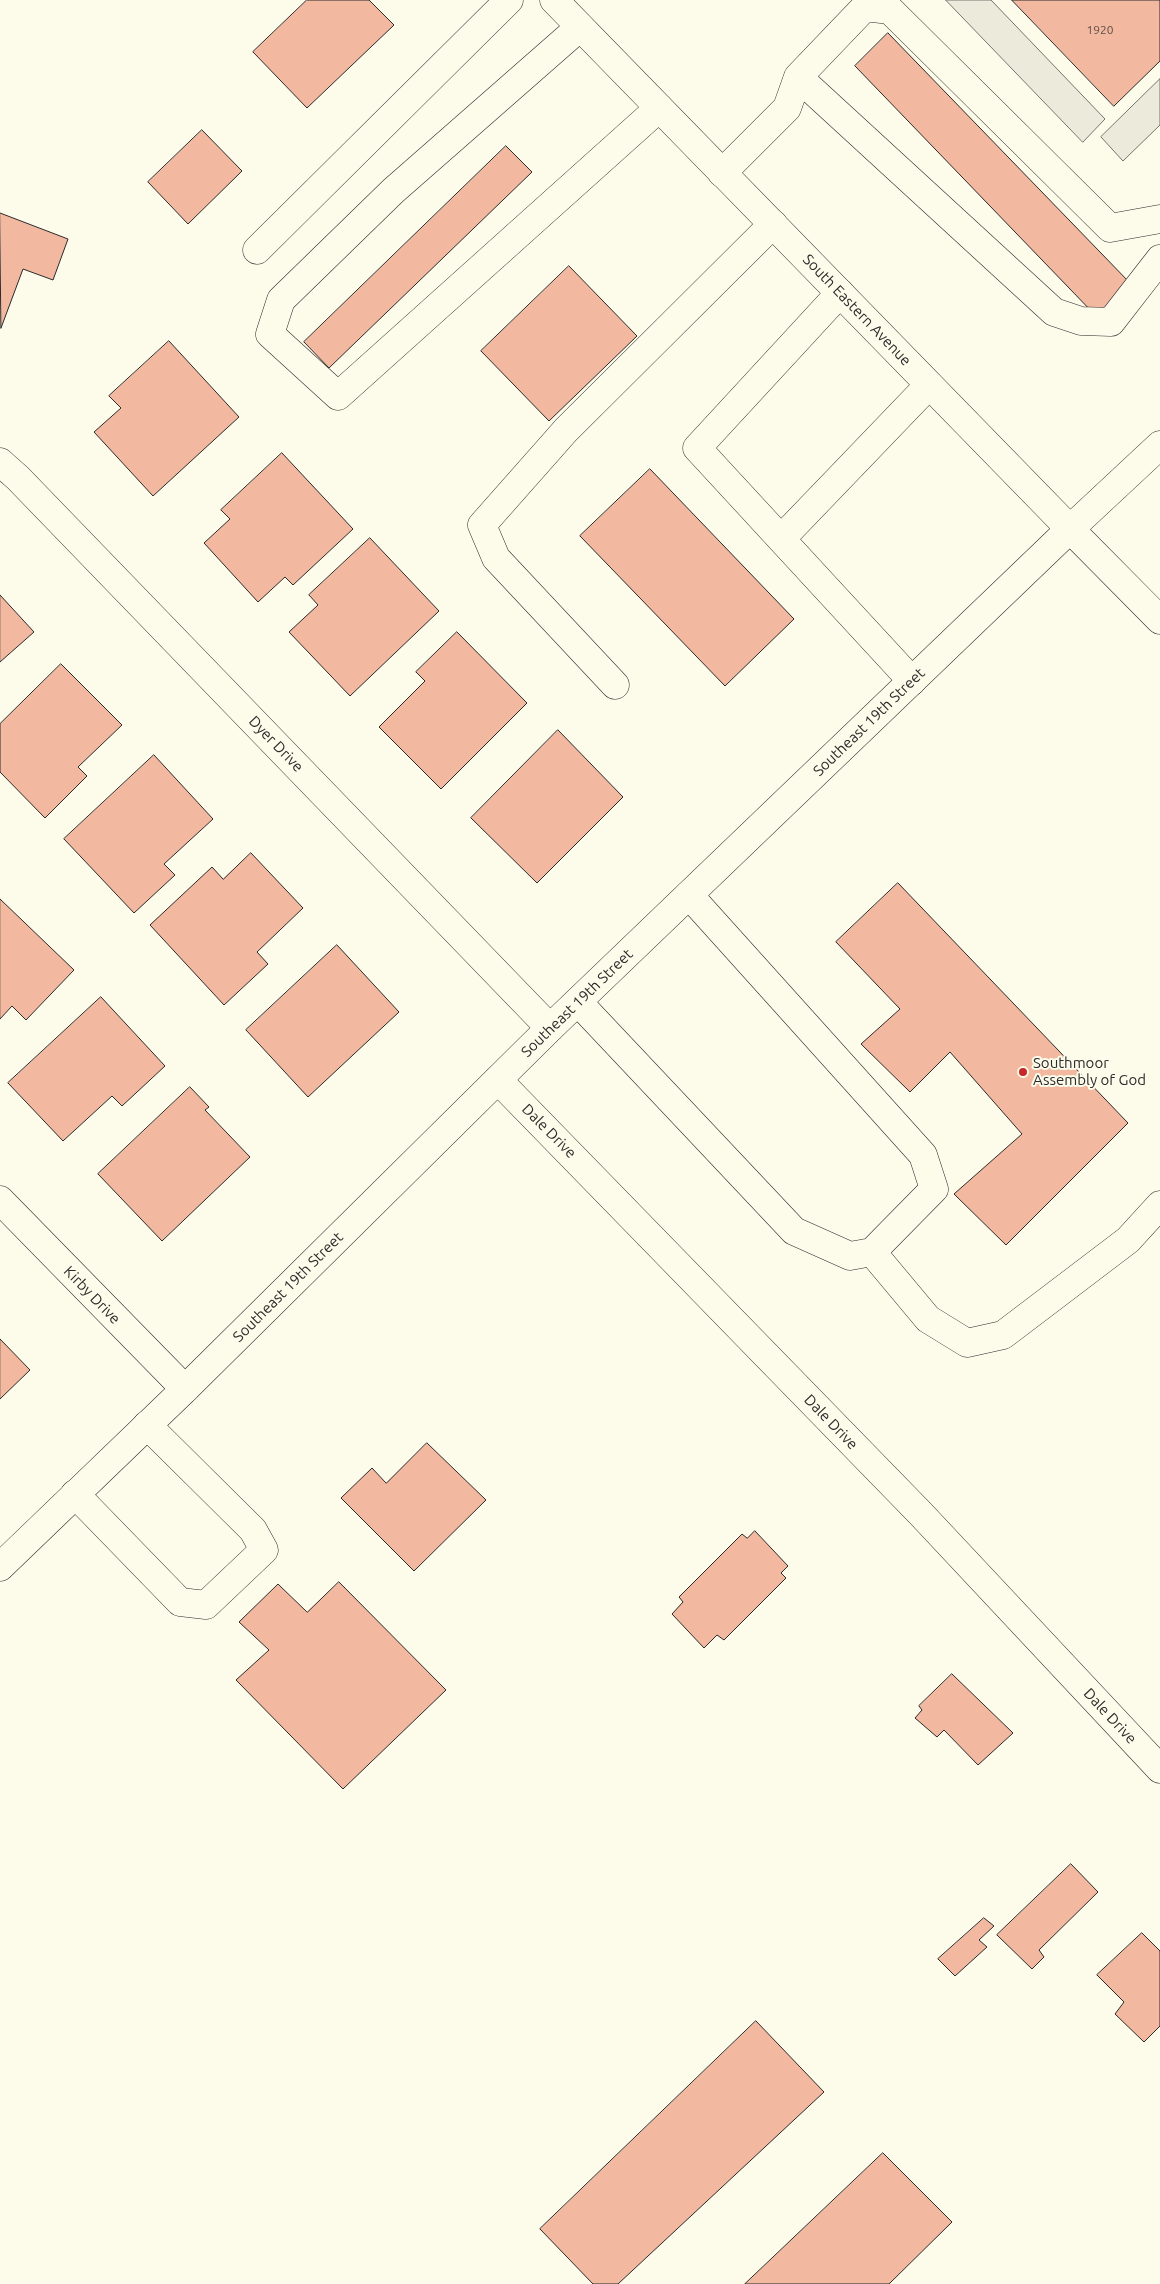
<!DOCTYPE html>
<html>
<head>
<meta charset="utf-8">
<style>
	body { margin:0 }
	canvas { display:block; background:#fdfbea }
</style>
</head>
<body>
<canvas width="1160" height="2284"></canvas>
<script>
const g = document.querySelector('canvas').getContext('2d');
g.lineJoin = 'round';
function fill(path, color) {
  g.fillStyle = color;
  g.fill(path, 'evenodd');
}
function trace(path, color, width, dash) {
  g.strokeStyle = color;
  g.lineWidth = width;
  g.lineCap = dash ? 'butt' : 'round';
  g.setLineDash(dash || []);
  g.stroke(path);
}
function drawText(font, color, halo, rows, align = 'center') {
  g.font = font + ' Ubuntu,sans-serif';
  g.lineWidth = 4;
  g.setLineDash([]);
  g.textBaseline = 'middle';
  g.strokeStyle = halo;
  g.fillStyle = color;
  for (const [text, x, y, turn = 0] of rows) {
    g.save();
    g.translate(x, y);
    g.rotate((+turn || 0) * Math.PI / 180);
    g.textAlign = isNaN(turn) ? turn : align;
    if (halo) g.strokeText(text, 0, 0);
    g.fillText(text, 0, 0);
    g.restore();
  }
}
const parking = new Path2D(`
	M 946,0 L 991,0 L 1105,119 L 1083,142 Z
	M 1160,79 L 1160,125 L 1123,161 L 1101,137 Z`);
fill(parking, '#eceadb');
trace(parking, '#74746e', 1);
const building = new Path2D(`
	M 307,0 L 369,0 L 394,25 L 307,108 L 253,52 Z
	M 1012,0 L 1160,0 L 1160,61 L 1114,106 Z
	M 888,33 L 1130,283 L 1096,316 L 855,66 Z
	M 202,130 L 242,171 L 188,224 L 148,182 Z
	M 506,146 L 532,172 L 329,368 L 304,342 Z
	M 0,213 L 68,239 L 53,280 L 23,269 L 1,328 Z
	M 569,266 L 637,336 L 549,421 L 481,351 Z
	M 169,341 L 239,417 L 153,496 L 94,432 L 121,408 L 109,396 Z
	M 282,453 L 353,529 L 293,585 L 285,577 L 258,602 L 204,543 L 230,519 L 221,510 Z
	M 650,469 L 794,619 L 725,686 L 580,536 Z
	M 370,538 L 439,611 L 350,696 L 289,632 L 318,605 L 309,595 Z
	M 0,595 L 34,632 L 0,662 Z
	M 457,632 L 527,703 L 441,789 L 379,727 L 425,681 L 416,672 Z
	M 61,664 L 122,725 L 78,767 L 87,776 L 45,818 L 0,772 L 0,724 Z
	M 558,730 L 623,797 L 537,883 L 471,818 Z
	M 154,755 L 213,819 L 164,864 L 175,875 L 134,913 L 64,839 Z
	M 251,853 L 303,908 L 257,952 L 268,964 L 224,1005 L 150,925 L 212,867 L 223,879 Z
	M 898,883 L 1128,1123 L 1006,1245 L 954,1194 L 1022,1134 L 950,1052 L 910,1092 L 861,1044 L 900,1009 L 836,942 Z
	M 0,899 L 74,970 L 26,1020 L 12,1006 L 0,1019 Z
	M 337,945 L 399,1012 L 308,1097 L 246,1030 Z
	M 101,997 L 165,1066 L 122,1106 L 112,1096 L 63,1141 L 8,1083 Z
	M 190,1087 L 209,1107 L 205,1110 L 250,1157 L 162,1241 L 98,1174 Z
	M 0,1339 L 30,1370 L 0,1399 Z
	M 427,1443 L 486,1500 L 414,1571 L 341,1498 L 372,1468 L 386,1483 Z
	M 755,1531 L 788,1566 L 781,1573 L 786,1578 L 724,1640 L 717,1635 L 704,1648 L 672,1614 L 683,1602 L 679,1597 L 742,1534 L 747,1538 Z
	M 339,1582 L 446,1690 L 343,1789 L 236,1680 L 269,1650 L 239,1622 L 278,1584 L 307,1612 Z
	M 952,1674 L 1013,1733 L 978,1765 L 944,1730 L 937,1737 L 915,1718 L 922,1710 L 919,1706 Z
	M 1071,1864 L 1098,1892 L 1039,1950 L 1044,1957 L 1032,1969 L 997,1935 Z
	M 984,1918 L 994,1926 L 979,1940 L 987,1947 L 955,1976 L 938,1959 Z
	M 1142,1933 L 1160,1951 L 1160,2026 L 1144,2042 L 1115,2014 L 1124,2002 L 1097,1975 Z
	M 756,2021 L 824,2092 L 618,2284 L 593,2284 L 540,2229 Z
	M 883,2153 L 952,2222 L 889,2284 L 745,2284 Z`);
fill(building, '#f2b8a0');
trace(building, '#2b2b2b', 1);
const minor = new Path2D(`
	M 580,27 L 393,191 L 281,300 L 270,334 L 338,396 L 659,108
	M 798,77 L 1054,312 L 1081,321 L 1111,322 L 1160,259
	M 722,173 L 787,108 L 798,77 L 865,7 L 890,10 L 1110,228 L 1160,219
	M 257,250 L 509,0
	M 840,293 L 697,448 L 912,681
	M 1160,445 L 1070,529 L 1160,620
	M 0,462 L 18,478 L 550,1028
	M 781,539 L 929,385
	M 615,685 L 496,558 L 482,525 L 566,430 L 773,224
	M 578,1002 L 794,1231 L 850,1256 L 872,1252 L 934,1189 L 923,1155 L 689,895
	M 498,1080 L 921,1514 L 1160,1769
	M 0,1200 L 185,1389
	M 872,1252 L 928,1319 L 967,1343 L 1003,1335 L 1128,1240 L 1160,1205
	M 75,1494 L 180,1602 L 206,1605 L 264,1550 L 253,1530 L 147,1425`);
const major = new Path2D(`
	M 0,1567 L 185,1389 L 550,1028 L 1070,529 L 554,0`);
trace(minor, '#2b2b2b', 29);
trace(major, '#2b2b2b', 29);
trace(minor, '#fdfbea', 28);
trace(major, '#fdfbea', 28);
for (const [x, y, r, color] of [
	[1023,1072,5,"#c62828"]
]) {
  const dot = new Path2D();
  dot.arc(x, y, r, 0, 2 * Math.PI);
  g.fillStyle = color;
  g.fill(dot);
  trace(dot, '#fdfbea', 2);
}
drawText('12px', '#5d4e48', null, [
	["1920",1100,30]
]);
drawText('15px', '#2b2b2b', '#fdfbea', [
	["South Eastern Avenue",857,310,46],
	["Southeast 19th Street",869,722,-44],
	["Dyer Drive",276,744,46],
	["Southeast 19th Street",577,1003,-44],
	["Dale Drive",549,1131,45],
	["Southeast 19th Street",288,1287,-45],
	["Kirby Drive",92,1295,46],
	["Dale Drive",831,1422,46],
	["Dale Drive",1110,1716,47]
]);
drawText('15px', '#2b2b2b', '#fdfbea', [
	["Southmoor",1033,1063],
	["Assembly of God",1033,1080]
], 'left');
</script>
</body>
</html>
